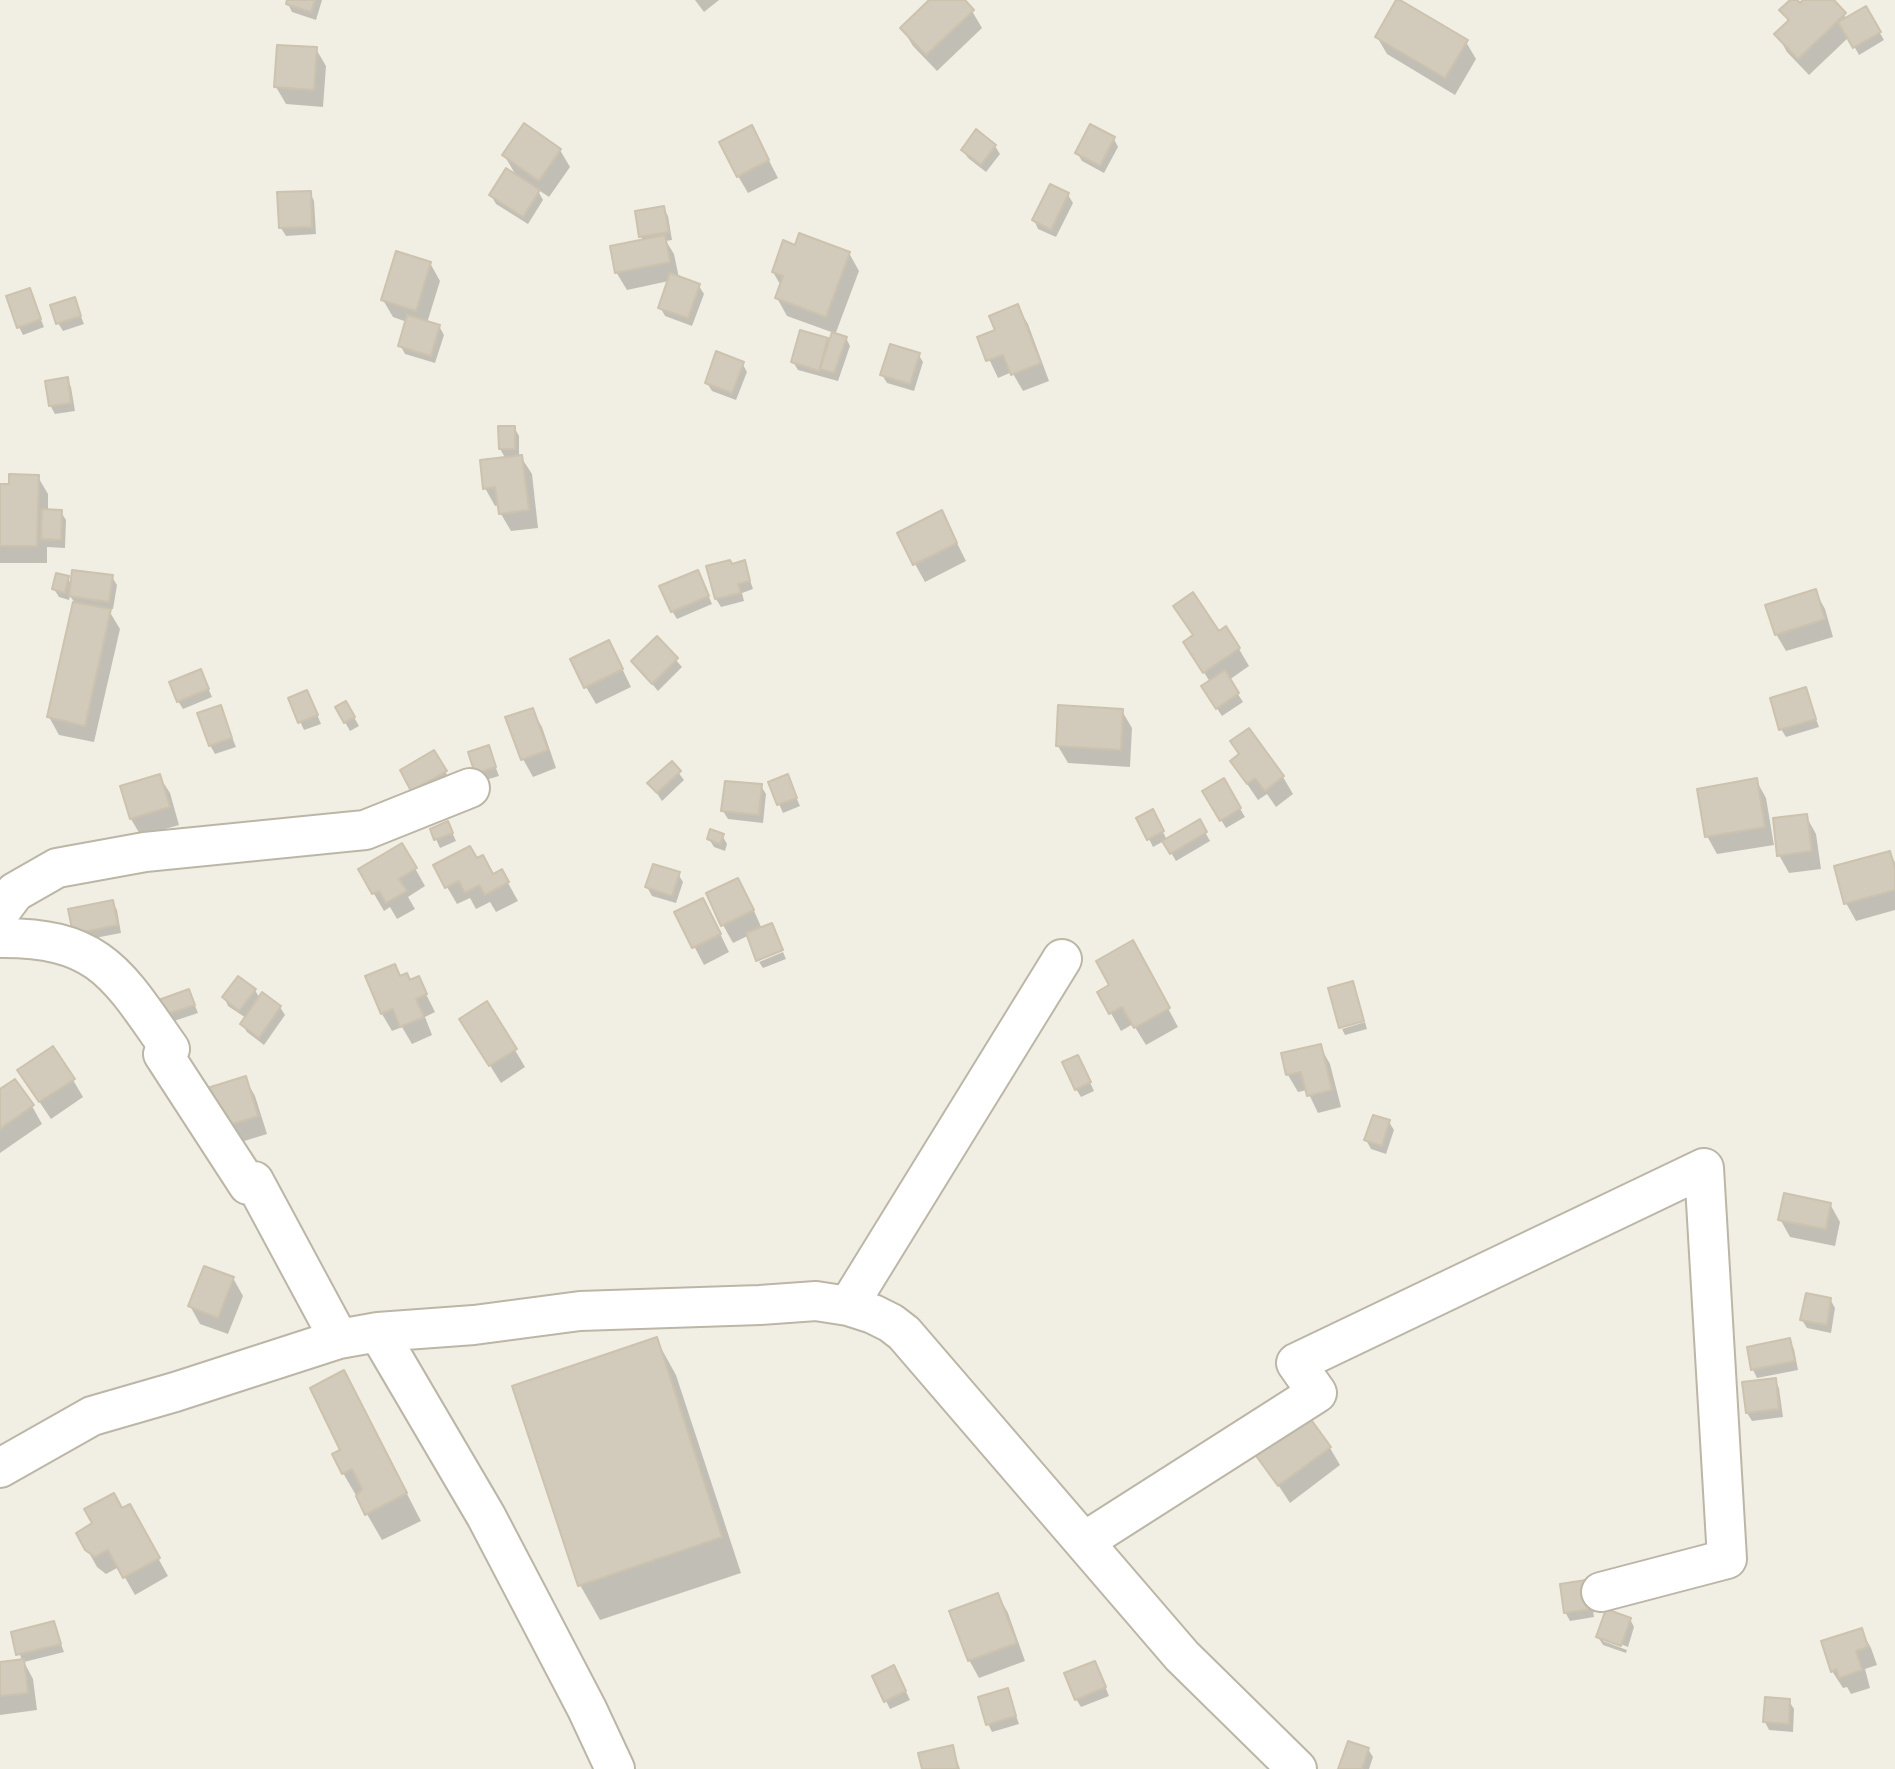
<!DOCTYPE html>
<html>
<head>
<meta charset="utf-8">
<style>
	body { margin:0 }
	canvas { display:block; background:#f1eee4 }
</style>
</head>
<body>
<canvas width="1895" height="1769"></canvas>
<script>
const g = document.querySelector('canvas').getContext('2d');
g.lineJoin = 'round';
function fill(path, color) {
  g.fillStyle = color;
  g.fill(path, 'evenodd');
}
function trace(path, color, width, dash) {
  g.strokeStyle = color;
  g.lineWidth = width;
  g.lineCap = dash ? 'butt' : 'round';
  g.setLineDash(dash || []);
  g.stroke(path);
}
fill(new Path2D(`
	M 289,0 L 322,0 L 316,20 L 292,12 L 288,4 Z
	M 695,0 L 719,0 L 704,12 Z
	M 932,0 L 962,0 L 972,11 L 982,28 L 937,71 L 913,46 L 902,28 Z
	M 1793,0 L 1800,6 L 1806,0 L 1831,0 L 1847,19 L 1865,8 L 1884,40 L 1859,55 L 1849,37 L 1809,75 L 1787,52 L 1777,34 L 1789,23 L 1782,11 Z
	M 1377,37 L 1466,42 L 1476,59 L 1455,95 L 1387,54 Z
	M 316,49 L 326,66 L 323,107 L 286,104 L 276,87 Z
	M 1114,139 L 1118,147 L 1104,173 L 1082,161 L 1077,153 Z
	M 761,145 L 778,178 L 748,193 L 738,176 Z
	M 995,146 L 1000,154 L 986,172 L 968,158 L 963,150 Z
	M 560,150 L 570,167 L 549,197 L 537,189 L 543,200 L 528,224 L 496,204 L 491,195 L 517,177 L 504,155 Z
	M 310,192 L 314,201 L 316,234 L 286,236 L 281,228 Z
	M 1068,195 L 1073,203 L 1056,237 L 1038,229 L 1034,220 Z
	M 663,208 L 668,216 L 672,240 L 666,241 L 674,254 L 679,278 L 699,286 L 704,294 L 692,326 L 665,316 L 660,307 L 669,281 L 627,290 L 616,272 L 643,241 L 641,236 Z
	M 796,247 L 849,253 L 859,271 L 835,335 L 846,338 L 850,346 L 838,381 L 798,370 L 793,362 L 827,339 L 830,344 L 834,333 L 787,316 L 777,298 L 781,286 L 773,272 Z
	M 430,263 L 440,281 L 427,323 L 439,326 L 444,335 L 435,363 L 405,354 L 400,345 L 407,322 L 393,317 L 383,300 Z
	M 29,290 L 44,327 L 23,335 L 19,327 Z
	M 74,299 L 84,324 L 63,331 L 58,323 Z
	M 1017,306 L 1028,324 L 1049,381 L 1023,391 L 1012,372 L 998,378 L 979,338 L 998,331 Z
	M 918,354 L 923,362 L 914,391 L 887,383 L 882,375 Z
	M 742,363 L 747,372 L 736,400 L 712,391 L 707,383 Z
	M 67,379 L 71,387 L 75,411 L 55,414 L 50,405 Z
	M 514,427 L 519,436 L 519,457 L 521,457 L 532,474 L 538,528 L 511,531 L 501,514 L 499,505 L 495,506 L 485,488 L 506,459 L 500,449 Z
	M 38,477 L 48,494 L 48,511 L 61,512 L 66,520 L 65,548 L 47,547 L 47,563 L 0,563 L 0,486 L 11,486 Z
	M 942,513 L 966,561 L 925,582 L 915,564 Z
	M 744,562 L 753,589 L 742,593 L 744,601 L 721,607 L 716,599 L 708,567 L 732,566 Z
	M 67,577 L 72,585 L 112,577 L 117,585 L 113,609 L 108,609 L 120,629 L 94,742 L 59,735 L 49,717 L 75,603 L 70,596 L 69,600 L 59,597 L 54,589 Z
	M 702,580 L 712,604 L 677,619 L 672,611 Z
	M 1815,591 L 1825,609 L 1833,637 L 1786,651 L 1776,634 Z
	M 1175,606 L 1239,649 L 1249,666 L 1229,680 L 1243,702 L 1222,716 L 1208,695 L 1210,682 L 1196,660 L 1193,636 Z
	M 657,638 L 682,667 L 658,691 L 633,662 Z
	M 618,660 L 631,687 L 596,704 L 586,687 Z
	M 201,672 L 212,697 L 183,709 L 178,701 Z
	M 1805,689 L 1819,727 L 1786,737 L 1781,729 Z
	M 290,699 L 311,700 L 321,724 L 304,730 Z
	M 346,703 L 359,726 L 350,731 L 337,708 Z
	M 220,707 L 236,747 L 215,754 L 210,745 Z
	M 532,710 L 542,727 L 556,768 L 533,777 L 523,759 Z
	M 1122,711 L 1132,728 L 1130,767 L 1068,763 L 1058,746 Z
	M 1232,742 L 1283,777 L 1293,794 L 1276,807 L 1267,794 L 1258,800 L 1232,762 L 1240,756 Z
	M 488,747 L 499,776 L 482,781 L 477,773 Z
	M 434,752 L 450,780 L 418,798 L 402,771 Z
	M 672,764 L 684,780 L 662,801 L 650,783 Z
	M 159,776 L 170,793 L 179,825 L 141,836 L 131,819 Z
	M 787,776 L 800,806 L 783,813 L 770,783 Z
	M 1223,780 L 1245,817 L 1226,828 L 1204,792 Z
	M 1756,780 L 1766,798 L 1774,845 L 1717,854 L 1707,836 Z
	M 761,786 L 766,794 L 763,823 L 728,819 L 723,811 Z
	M 1806,816 L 1816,834 L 1821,869 L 1789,873 L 1779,855 Z
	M 1157,820 L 1167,840 L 1199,821 L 1210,841 L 1176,861 L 1164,841 L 1153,847 L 1149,839 Z
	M 432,830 L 452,832 L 456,841 L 440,848 Z
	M 722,835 L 727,844 L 725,851 L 714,847 L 709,839 Z
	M 402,845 L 425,886 L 408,897 L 415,909 L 397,919 L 390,907 L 384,911 L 360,870 Z
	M 1889,853 L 1895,862 L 1895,910 L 1856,921 L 1846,903 Z
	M 477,860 L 493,876 L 502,872 L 518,901 L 496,912 L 490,902 L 476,909 L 470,898 L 457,904 L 447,887 Z
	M 678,874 L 683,882 L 676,903 L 652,896 L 647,887 Z
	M 748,897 L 762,929 L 733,943 L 723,925 Z
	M 112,901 L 117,910 L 121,933 L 79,941 L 75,933 Z
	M 676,912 L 712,917 L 729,952 L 704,965 Z
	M 783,952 L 786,959 L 763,968 L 759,962 Z
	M 1142,960 L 1178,1027 L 1146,1045 L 1133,1024 L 1121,1031 L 1099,992 Z
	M 394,966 L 401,978 L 410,981 L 418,978 L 435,1012 L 425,1017 L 432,1035 L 412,1044 L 402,1027 L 392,1031 L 382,1014 L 368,977 Z
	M 255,990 L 260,999 L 280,1007 L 285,1015 L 264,1045 L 247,1032 L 242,1024 L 246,1018 L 228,1006 L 224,997 Z
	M 189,991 L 198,1013 L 165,1024 L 160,1016 Z
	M 1365,1022 L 1367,1029 L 1345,1035 L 1342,1029 Z
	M 472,1037 L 515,1050 L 525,1067 L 501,1083 Z
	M 1320,1046 L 1330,1064 L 1341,1107 L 1318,1113 L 1307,1090 L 1298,1092 L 1288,1075 L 1284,1055 Z
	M 1082,1065 L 1094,1091 L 1081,1097 L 1076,1089 Z
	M 245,1078 L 255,1096 L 267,1134 L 228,1146 L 218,1128 Z
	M 73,1080 L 83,1097 L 51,1119 L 30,1088 Z
	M 0,1092 L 32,1106 L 42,1124 L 0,1153 Z
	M 1389,1122 L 1394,1130 L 1386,1154 L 1371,1149 L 1366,1140 Z
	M 1830,1204 L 1840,1222 L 1835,1246 L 1790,1237 L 1780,1219 Z
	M 233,1278 L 243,1296 L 228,1334 L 200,1324 L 190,1306 Z
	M 1830,1299 L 1835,1308 L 1831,1333 L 1807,1328 L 1802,1320 Z
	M 656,1339 L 676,1375 L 741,1573 L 600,1620 L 580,1585 Z
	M 1789,1340 L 1794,1349 L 1798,1370 L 1757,1378 L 1753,1370 L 1749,1349 Z
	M 344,1372 L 421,1521 L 382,1540 L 343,1473 Z
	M 1775,1380 L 1779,1388 L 1783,1417 L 1752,1421 L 1747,1413 L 1744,1383 Z
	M 1330,1448 L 1340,1465 L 1290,1503 L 1257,1453 Z
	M 129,1506 L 168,1576 L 135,1595 L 119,1567 L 106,1574 L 97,1567 L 78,1533 Z
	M 1590,1590 L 1594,1617 L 1570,1621 L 1565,1612 Z
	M 998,1595 L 1008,1613 L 1025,1661 L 979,1678 L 969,1660 Z
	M 1630,1619 L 1634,1627 L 1628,1647 L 1603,1637 L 1603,1641 L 1627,1650 L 1626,1653 L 1603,1645 L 1598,1637 Z
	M 53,1623 L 64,1652 L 24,1662 L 33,1679 L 37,1710 L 0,1715 L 0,1664 L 22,1661 L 13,1633 Z
	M 1861,1630 L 1871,1648 L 1877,1665 L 1865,1669 L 1870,1688 L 1851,1694 L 1847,1687 L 1843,1688 L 1832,1671 Z
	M 1099,1671 L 1109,1696 L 1081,1707 L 1076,1699 Z
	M 898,1675 L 910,1700 L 890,1709 L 886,1701 Z
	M 1007,1690 L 1019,1724 L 992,1732 L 988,1724 Z
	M 1789,1701 L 1794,1709 L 1793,1732 L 1769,1730 L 1765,1722 Z
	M 952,1747 L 960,1769 L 923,1769 Z
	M 1368,1749 L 1373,1757 L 1369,1769 L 1340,1769 Z`), '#0003');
const building = new Path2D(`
	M 287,0 L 315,0 L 311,12 L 286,4 Z
	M 929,0 L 965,0 L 974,10 L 926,55 L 900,28 Z
	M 1396,0 L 1400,0 L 1468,40 L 1445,78 L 1375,37 Z
	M 1790,0 L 1797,0 L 1800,3 L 1803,0 L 1834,0 L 1846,13 L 1798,59 L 1774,34 L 1789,20 L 1779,10 Z
	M 1866,6 L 1881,32 L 1853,48 L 1838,22 Z
	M 277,45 L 317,47 L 314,90 L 274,87 Z
	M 524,123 L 561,149 L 539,181 L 502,155 Z
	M 1090,124 L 1115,137 L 1100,166 L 1075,153 Z
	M 752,125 L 769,160 L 737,177 L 719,142 Z
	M 976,129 L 996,145 L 981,165 L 961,150 Z
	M 506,168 L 540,190 L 523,217 L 489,195 Z
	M 1050,184 L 1069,193 L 1051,230 L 1032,220 Z
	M 311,191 L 312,227 L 279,228 L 277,192 Z
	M 664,206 L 669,232 L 639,237 L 635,211 Z
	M 799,233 L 850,252 L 826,317 L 775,298 L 783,276 L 772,272 L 783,240 L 795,245 Z
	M 665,235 L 670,262 L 615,273 L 610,246 Z
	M 396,251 L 431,262 L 416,311 L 381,300 Z
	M 670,273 L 700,284 L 688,318 L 658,308 Z
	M 30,288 L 41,319 L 17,328 L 6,296 Z
	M 75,297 L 81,316 L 56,324 L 50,305 Z
	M 1018,304 L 1041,363 L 1011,375 L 1003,355 L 986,361 L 977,337 L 995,330 L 989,316 Z
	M 407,315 L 440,325 L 431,356 L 398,346 Z
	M 800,330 L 828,338 L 819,371 L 791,362 Z
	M 832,332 L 847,337 L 834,373 L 820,369 Z
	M 890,344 L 920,353 L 910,384 L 880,375 Z
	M 716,351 L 744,362 L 732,393 L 705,383 Z
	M 68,377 L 71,403 L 49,406 L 45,381 Z
	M 498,426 L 515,426 L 515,449 L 499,449 Z
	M 522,455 L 529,510 L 499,514 L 495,487 L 483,489 L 480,460 Z
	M 9,474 L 39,475 L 37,546 L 0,546 L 0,484 L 9,484 Z
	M 42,509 L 62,510 L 61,540 L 41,539 Z
	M 942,510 L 957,543 L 913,565 L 897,533 Z
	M 730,560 L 732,564 L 745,560 L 750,581 L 738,584 L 741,593 L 715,599 L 706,566 Z
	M 72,570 L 113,575 L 109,602 L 69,596 Z
	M 698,570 L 709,596 L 671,612 L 659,586 Z
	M 56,573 L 69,576 L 65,593 L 52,589 Z
	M 1816,589 L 1825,619 L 1775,635 L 1765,605 Z
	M 1193,592 L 1219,631 L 1226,626 L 1240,648 L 1203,673 L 1183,642 L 1193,635 L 1173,606 Z
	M 73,602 L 111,609 L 85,726 L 47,717 Z
	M 657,636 L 678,658 L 652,684 L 631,661 Z
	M 609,640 L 623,669 L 584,688 L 570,659 Z
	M 201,669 L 209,689 L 177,702 L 169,682 Z
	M 1225,670 L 1239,693 L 1216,709 L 1201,686 Z
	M 1806,687 L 1816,719 L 1779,730 L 1770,698 Z
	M 307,690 L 318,715 L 298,723 L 288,698 Z
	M 346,701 L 355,717 L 344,723 L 335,707 Z
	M 221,705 L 232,738 L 209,746 L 197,713 Z
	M 1058,705 L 1123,709 L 1121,750 L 1056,746 Z
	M 533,708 L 548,750 L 521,760 L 505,717 Z
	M 1249,728 L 1284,776 L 1265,791 L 1255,778 L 1247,784 L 1230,761 L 1239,754 L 1230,741 Z
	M 489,745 L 496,767 L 475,774 L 468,752 Z
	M 434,750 L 447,771 L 411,791 L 400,770 Z
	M 672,761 L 681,771 L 657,793 L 647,783 Z
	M 160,774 L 170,807 L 130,819 L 120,786 Z
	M 788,774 L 797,798 L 777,805 L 768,782 Z
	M 1224,778 L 1241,808 L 1220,821 L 1202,791 Z
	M 1757,778 L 1765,827 L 1705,837 L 1697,789 Z
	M 725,781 L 762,784 L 759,815 L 721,811 Z
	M 1153,809 L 1164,831 L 1147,840 L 1136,818 Z
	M 1807,814 L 1812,851 L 1777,856 L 1773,818 Z
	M 1200,819 L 1207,832 L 1170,854 L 1162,841 Z
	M 448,821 L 453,833 L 434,840 L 430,829 Z
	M 710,829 L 724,834 L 720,844 L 707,839 Z
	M 402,843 L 417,868 L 399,879 L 407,891 L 386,903 L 379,891 L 372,894 L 358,869 Z
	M 470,846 L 477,858 L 483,855 L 493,874 L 502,869 L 509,882 L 485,895 L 479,885 L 465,893 L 459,881 L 445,888 L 433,865 Z
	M 1890,851 L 1895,868 L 1895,890 L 1844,904 L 1834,866 Z
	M 653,864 L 680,872 L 672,896 L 645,887 Z
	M 738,878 L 754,910 L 721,926 L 706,893 Z
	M 703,898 L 721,934 L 692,948 L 674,912 Z
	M 113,900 L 118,925 L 73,934 L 68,909 Z
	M 772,923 L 783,950 L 756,961 L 746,933 Z
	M 1133,940 L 1170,1008 L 1134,1028 L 1122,1007 L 1109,1014 L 1097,992 L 1109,985 L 1096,961 Z
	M 395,964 L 400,976 L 407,973 L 410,980 L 419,976 L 427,994 L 416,999 L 424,1017 L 400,1027 L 393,1009 L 381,1014 L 365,976 Z
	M 238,976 L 256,989 L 239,1011 L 222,997 Z
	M 1353,981 L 1364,1021 L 1339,1028 L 1328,988 Z
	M 189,989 L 195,1005 L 158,1017 L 153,1002 Z
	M 262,992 L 281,1006 L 259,1038 L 240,1024 Z
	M 487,1001 L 517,1049 L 489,1066 L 459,1019 Z
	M 1321,1044 L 1332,1090 L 1307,1096 L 1301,1072 L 1286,1075 L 1281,1053 Z
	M 53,1046 L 75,1079 L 39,1102 L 17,1070 Z
	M 1078,1055 L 1091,1082 L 1075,1090 L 1062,1062 Z
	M 246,1076 L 258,1116 L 216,1129 L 204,1089 Z
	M 15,1079 L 34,1105 L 0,1129 L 0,1089 Z
	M 1373,1115 L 1390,1120 L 1382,1146 L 1364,1140 Z
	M 1784,1193 L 1831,1203 L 1826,1229 L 1778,1220 Z
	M 204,1266 L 234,1277 L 218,1318 L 188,1306 Z
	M 1806,1293 L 1831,1298 L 1827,1325 L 1800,1320 Z
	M 657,1337 L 722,1537 L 578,1586 L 512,1386 Z
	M 1790,1338 L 1795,1361 L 1751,1370 L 1747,1347 Z
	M 344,1370 L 407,1493 L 365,1515 L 356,1496 L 362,1489 L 352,1469 L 342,1474 L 332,1454 L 340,1450 L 310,1388 Z
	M 1776,1378 L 1779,1409 L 1746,1413 L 1742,1382 Z
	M 1307,1414 L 1331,1447 L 1278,1486 L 1254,1453 Z
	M 114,1493 L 122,1508 L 130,1504 L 160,1558 L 123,1578 L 108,1550 L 95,1557 L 85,1550 L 76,1533 L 92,1523 L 84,1509 Z
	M 1586,1580 L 1591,1609 L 1564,1613 L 1560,1584 Z
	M 998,1593 L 1017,1643 L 968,1661 L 949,1611 Z
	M 1606,1609 L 1631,1618 L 1621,1646 L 1596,1637 Z
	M 54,1621 L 61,1644 L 16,1655 L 11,1632 Z
	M 1862,1628 L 1868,1647 L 1856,1651 L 1862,1670 L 1839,1678 L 1837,1669 L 1831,1672 L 1821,1641 Z
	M 24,1659 L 28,1693 L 0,1696 L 0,1662 Z
	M 1095,1661 L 1106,1687 L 1075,1700 L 1064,1673 Z
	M 894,1665 L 906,1691 L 884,1702 L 872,1676 Z
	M 1008,1688 L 1016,1716 L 986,1725 L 978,1697 Z
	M 1765,1697 L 1790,1699 L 1789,1724 L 1763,1722 Z
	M 1348,1741 L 1369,1748 L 1362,1769 L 1338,1769 Z
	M 953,1745 L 958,1769 L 922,1769 L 918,1753 Z`);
fill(building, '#d2caba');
trace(building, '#cdc2ad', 2);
const minor = new Path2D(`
	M 0,912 L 15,892 L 57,868 L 145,852 L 365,830 L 470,788
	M 0,938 C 100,937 118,975 170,1049 L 163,1054 L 248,1185 L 254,1181 L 339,1339 L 378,1332 L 474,1325 L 580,1311 L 760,1305 L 816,1301 L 848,1306 L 873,1314 L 891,1323 L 904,1333 L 1182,1656 L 1297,1769
	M 848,1306 L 1062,959
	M 378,1332 L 486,1516 L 587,1709 L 615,1769
	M 0,1468 L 92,1416 L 175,1392 L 339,1339
	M 1085,1541 L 1317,1393 L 1296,1363 L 1704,1168 L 1727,1559 L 1601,1592`);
trace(minor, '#bcb6a7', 42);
trace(minor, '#fff', 38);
</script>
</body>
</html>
